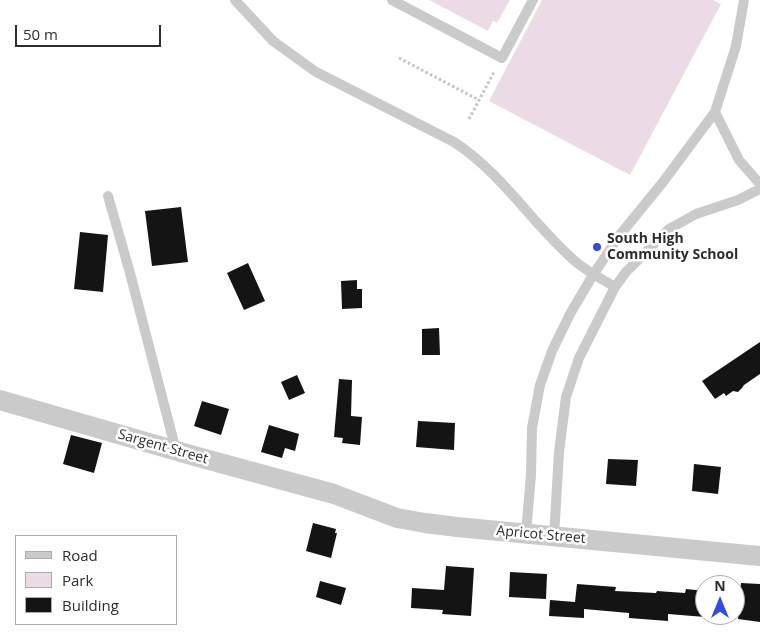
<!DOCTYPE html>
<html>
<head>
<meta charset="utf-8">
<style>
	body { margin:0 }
	#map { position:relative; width:760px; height:640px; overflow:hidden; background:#fff; font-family:"Open Sans",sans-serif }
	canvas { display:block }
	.legend { position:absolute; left:15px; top:535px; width:162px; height:90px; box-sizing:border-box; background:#fff; border:1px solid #ababab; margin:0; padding:6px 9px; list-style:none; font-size:15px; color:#2d2d2d }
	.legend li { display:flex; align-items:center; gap:10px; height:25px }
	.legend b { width:25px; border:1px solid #ababab }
	.north { position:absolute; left:695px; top:575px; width:50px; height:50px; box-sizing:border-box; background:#fff; border:1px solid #ababab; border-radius:50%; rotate:0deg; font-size:14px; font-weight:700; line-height:20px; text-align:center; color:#2d2d2d }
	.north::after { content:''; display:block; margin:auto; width:18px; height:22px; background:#324be2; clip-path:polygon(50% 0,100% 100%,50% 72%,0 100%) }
	.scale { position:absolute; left:15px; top:25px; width:146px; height:22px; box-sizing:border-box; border:2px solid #2d2d2d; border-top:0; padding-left:6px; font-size:15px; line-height:18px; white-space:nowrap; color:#2d2d2d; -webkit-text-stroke:4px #fff; paint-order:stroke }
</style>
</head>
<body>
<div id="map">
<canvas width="760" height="640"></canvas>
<ul class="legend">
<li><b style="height:6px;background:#cacaca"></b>Road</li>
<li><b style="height:14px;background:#ebdbe5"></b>Park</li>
<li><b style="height:14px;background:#141414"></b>Building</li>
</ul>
<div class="north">N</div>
<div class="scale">50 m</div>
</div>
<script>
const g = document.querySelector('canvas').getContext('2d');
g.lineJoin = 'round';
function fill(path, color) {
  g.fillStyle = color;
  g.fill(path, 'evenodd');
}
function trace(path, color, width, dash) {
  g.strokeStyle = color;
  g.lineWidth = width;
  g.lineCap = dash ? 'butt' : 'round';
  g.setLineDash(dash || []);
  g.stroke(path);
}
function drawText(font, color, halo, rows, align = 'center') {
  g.font = font + ' "Open Sans",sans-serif';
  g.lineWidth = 5;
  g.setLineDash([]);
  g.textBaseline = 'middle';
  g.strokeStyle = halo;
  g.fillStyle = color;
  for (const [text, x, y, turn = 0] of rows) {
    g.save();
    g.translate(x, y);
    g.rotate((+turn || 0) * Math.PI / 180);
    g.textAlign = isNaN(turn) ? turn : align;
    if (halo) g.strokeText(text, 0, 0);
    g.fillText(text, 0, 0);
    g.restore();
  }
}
fill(new Path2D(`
	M 429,0 L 510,0 L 497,23 L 493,21 L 488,31 Z
	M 542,0 L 713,0 L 721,4 L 630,175 L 489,101 Z`), '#ebdbe5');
fill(new Path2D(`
	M 181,207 L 188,262 L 152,266 L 145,211 Z
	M 80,232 L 108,235 L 103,292 L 74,289 Z
	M 248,263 L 265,301 L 244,310 L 227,273 Z
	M 357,280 L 357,289 L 362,289 L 362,308 L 342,309 L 341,281 Z
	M 439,328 L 440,355 L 422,355 L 422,329 Z
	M 760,342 L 760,374 L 744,385 L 742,388 L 738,392 L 733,391 L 726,396 L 724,393 L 715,399 L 702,381 Z
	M 297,375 L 305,393 L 289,400 L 281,382 Z
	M 339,379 L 352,380 L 351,416 L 362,417 L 360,445 L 342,443 L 343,438 L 334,437 Z
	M 202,401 L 229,409 L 221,435 L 194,426 Z
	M 418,421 L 455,423 L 454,450 L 416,447 Z
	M 269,425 L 299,434 L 295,451 L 285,448 L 282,458 L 261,452 Z
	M 71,435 L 102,443 L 94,473 L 63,464 Z
	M 608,459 L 638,460 L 636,486 L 606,484 Z
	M 694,464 L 721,467 L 718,494 L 692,491 Z
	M 313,523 L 336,529 L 335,533 L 337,533 L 331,558 L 306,551 Z
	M 446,566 L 474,568 L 471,616 L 442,614 L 443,610 L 411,608 L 412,588 L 444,590 Z
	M 510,572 L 547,574 L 546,599 L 509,597 Z
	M 320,581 L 346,588 L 341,605 L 316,597 Z
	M 741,583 L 760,584 L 760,622 L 738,619 Z
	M 577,584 L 616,587 L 615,591 L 656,593 L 657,591 L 685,593 L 686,589 L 705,591 L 705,617 L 668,614 L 668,621 L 629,618 L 629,613 L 584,609 L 584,618 L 549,616 L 550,600 L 575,602 Z`), '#141414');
trace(new Path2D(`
	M 399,58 L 479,100
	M 469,119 L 494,72`), '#c4c4c4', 3, [2.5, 2.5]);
trace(new Path2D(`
	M 235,0 L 273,41 L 316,72 L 454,142 C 502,173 533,225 576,262 C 588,272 602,279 615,287
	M 392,0 L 502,58 L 533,0
	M 715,112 L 739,160 L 760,184
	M 108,196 L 130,273 L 174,443 L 179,451
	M 526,533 L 531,475 L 532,428 L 540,385 L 552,351 L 570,314 L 593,275 L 619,236 L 663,182 L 715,112 L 736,46 L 744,0
	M 554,537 L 559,452 L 566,397 L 579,358 L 615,287 L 626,272 L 669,229 L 696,214 L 738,200 L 760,189`), '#cacaca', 10);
trace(new Path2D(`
	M 0,400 L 198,457 L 334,494 L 397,518 L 425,523 L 457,527 L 760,556`), '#cacaca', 20);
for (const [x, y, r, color] of [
	[597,247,5,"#324be2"]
]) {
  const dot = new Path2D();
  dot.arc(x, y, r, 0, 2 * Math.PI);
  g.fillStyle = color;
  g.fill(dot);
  trace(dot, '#fff', 2);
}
drawText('bold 14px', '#2d2d2d', '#fff', [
	["South High",607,239],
	["Community School",607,255]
], 'left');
drawText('14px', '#2d2d2d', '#fff', [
	["Sargent Street",163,447,16],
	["Apricot Street",541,535,5]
]);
</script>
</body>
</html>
